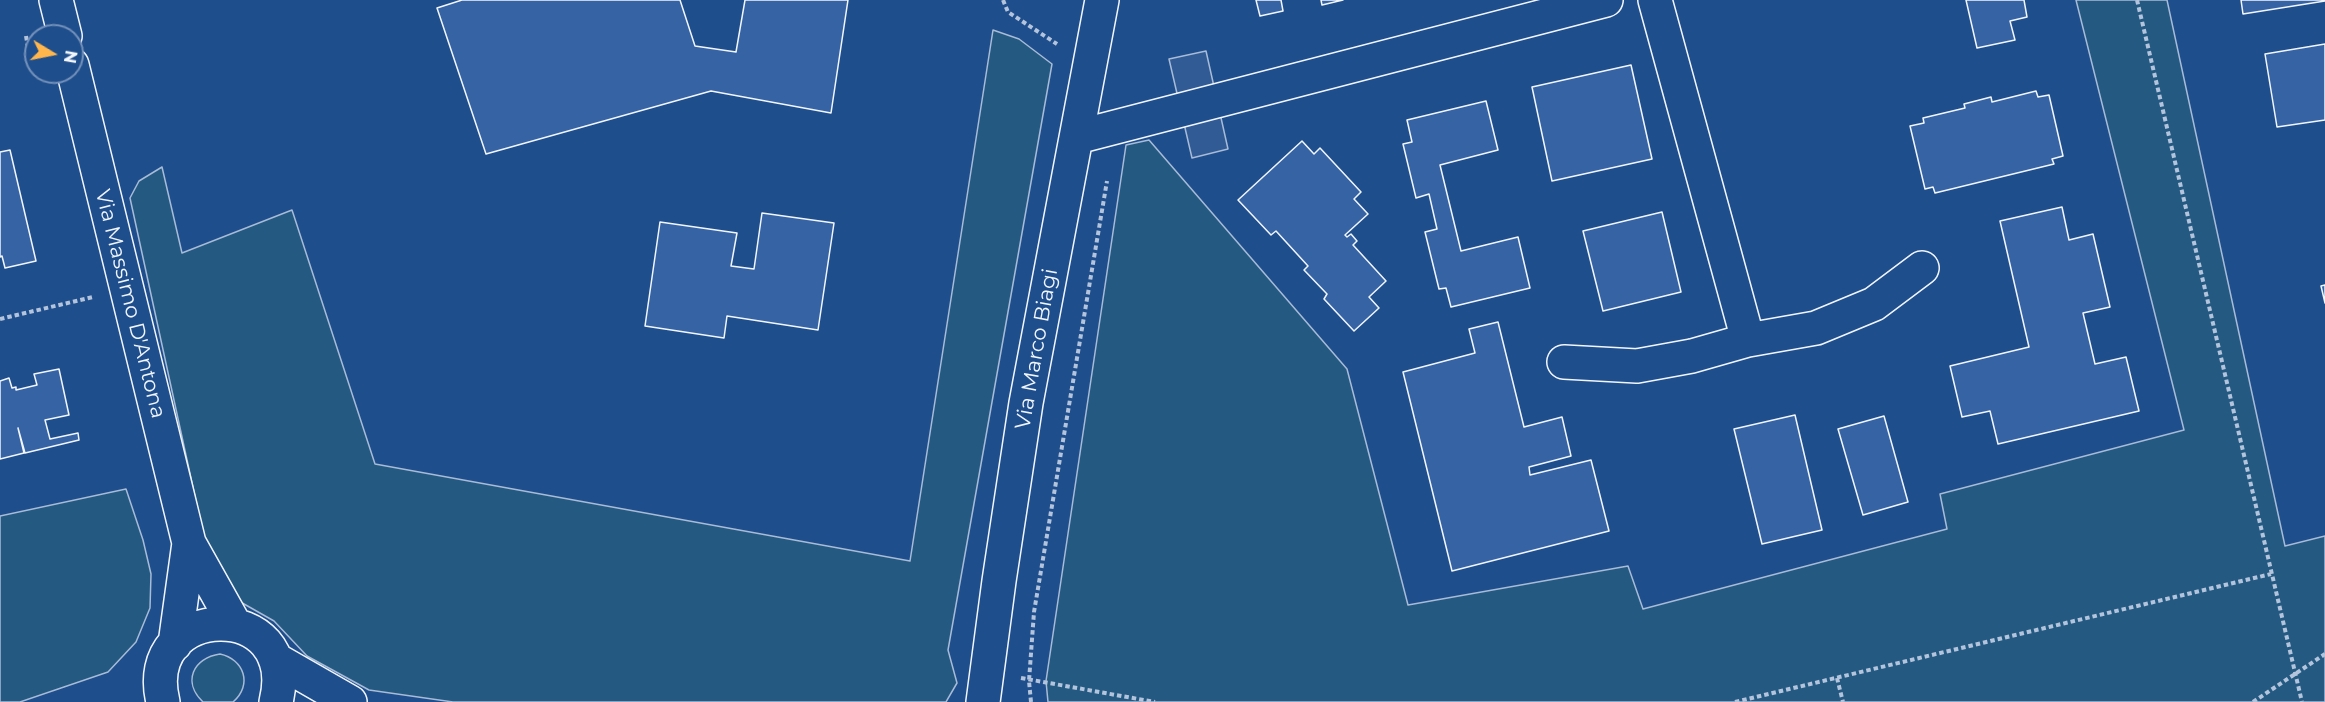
<!DOCTYPE html>
<html>
<head>
<meta charset="utf-8">
<style>
	body { margin:0 }
	#map { position:relative; width:2325px; height:702px; overflow:hidden; background:#1f4e8c; font-family:Montserrat,sans-serif }
	canvas { display:block }
	.north { position:absolute; left:24px; top:24px; width:60px; height:60px; box-sizing:border-box; background:#1f4e8c; border:2px solid #7391ba; border-radius:50%; rotate:100deg; font-size:16px; font-weight:700; line-height:24px; text-align:center; color:#f2f6ff }
	.north::after { content:''; display:block; margin:auto; width:21px; height:27px; background:#ffb74d; clip-path:polygon(50% 0,100% 100%,50% 72%,0 100%) }
</style>
</head>
<body>
<div id="map">
<canvas width="2325" height="702"></canvas>
<div class="north">N</div>
</div>
<script>
const g = document.querySelector('canvas').getContext('2d');
g.lineJoin = 'round';
function fill(path, color) {
  g.fillStyle = color;
  g.fill(path, 'evenodd');
}
function trace(path, color, width, dash) {
  g.strokeStyle = color;
  g.lineWidth = width;
  g.lineCap = dash ? 'butt' : 'round';
  g.setLineDash(dash || []);
  g.stroke(path);
}
function drawText(font, color, halo, rows, align = 'center') {
  g.font = font + ' Montserrat,sans-serif';
  g.lineWidth = 4.5;
  g.setLineDash([]);
  g.textBaseline = 'middle';
  g.strokeStyle = halo;
  g.fillStyle = color;
  for (const [text, x, y, turn = 0] of rows) {
    g.save();
    g.translate(x, y);
    g.rotate((+turn || 0) * Math.PI / 180);
    g.textAlign = isNaN(turn) ? turn : align;
    if (halo) g.strokeText(text, 0, 0);
    g.fillText(text, 0, 0);
    g.restore();
  }
}
const green = new Path2D(`
	M 2076,0 L 2167,0 L 2285,546 L 2325,536 L 2325,702 L 1048,702 L 1046,681 L 1126,145 L 1149,140 L 1347,369 L 1408,605 L 1628,566 L 1643,609 L 1947,529 L 1940,494 L 2184,430 Z
	M 993,30 L 1019,39 L 1052,64 L 948,650 L 957,683 L 946,702 L 453,702 L 369,690 L 307,656 L 274,621 L 237,600 L 204,538 L 130,198 L 139,181 L 162,167 L 182,253 L 292,210 L 375,464 L 910,561 Z
	M 126,489 L 143,540 L 151,574 L 150,608 L 136,642 L 108,672 L 20,702 L 0,702 L 0,516 Z
	M 220,654 C 244,659 253,685 233,702 L 203,702 C 182,682 193,658 220,654 Z`);
fill(green, '#245a82');
trace(green, '#a8bbd7', 1.5);
const parking = new Path2D(`
	M 1206,51 L 1228,149 L 1192,158 L 1169,59 Z`);
fill(parking, '#305b95');
trace(parking, '#a8bbd7', 1.5);
const building = new Path2D(`
	M 462,0 L 680,0 L 695,46 L 736,52 L 745,0 L 848,0 L 831,113 L 711,91 L 486,154 L 437,8 Z
	M 1256,0 L 1281,0 L 1283,11 L 1260,16 Z
	M 1321,0 L 1343,0 L 1322,5 Z
	M 1966,0 L 2024,0 L 2027,17 L 2010,21 L 2015,40 L 1977,48 Z
	M 2241,0 L 2325,0 L 2325,1 L 2243,14 Z
	M 2325,44 L 2325,120 L 2277,127 L 2265,54 Z
	M 1631,65 L 1652,159 L 1552,181 L 1532,87 Z
	M 2036,91 L 2038,97 L 2049,95 L 2063,156 L 2052,159 L 2054,164 L 1935,193 L 1933,187 L 1925,189 L 1910,126 L 1924,123 L 1923,118 L 1965,108 L 1964,104 L 1991,97 L 1992,102 Z
	M 1486,101 L 1498,150 L 1440,165 L 1461,251 L 1518,237 L 1530,288 L 1451,307 L 1446,288 L 1439,289 L 1425,232 L 1437,229 L 1429,194 L 1416,198 L 1403,144 L 1412,142 L 1407,120 Z
	M 1302,141 L 1314,154 L 1320,148 L 1361,192 L 1354,199 L 1368,214 L 1345,235 L 1347,237 L 1351,234 L 1357,241 L 1353,245 L 1386,281 L 1369,297 L 1379,308 L 1354,331 L 1324,299 L 1327,294 L 1304,270 L 1308,266 L 1276,231 L 1271,235 L 1238,200 Z
	M 10,150 L 36,261 L 5,268 L 2,256 L 0,257 L 0,152 Z
	M 2062,207 L 2069,240 L 2093,234 L 2110,307 L 2083,313 L 2095,364 L 2126,357 L 2139,411 L 1998,444 L 1990,411 L 1962,417 L 1950,366 L 2029,347 L 2000,221 Z
	M 1662,212 L 1681,292 L 1603,311 L 1583,231 Z
	M 762,213 L 834,223 L 818,330 L 727,316 L 724,338 L 645,326 L 660,222 L 737,233 L 731,266 L 754,269 Z
	M 2325,285 L 2325,303 L 2321,286 Z
	M 1498,322 L 1524,427 L 1562,417 L 1571,456 L 1529,467 L 1530,475 L 1591,460 L 1609,531 L 1452,571 L 1403,372 L 1475,353 L 1469,329 Z
	M 59,369 L 69,415 L 45,420 L 50,439 L 78,433 L 79,440 L 25,453 L 18,428 L 24,453 L 0,459 L 0,381 L 9,378 L 12,388 L 16,387 L 16,390 L 37,385 L 34,374 Z
	M 1795,415 L 1822,530 L 1762,544 L 1734,429 Z
	M 1884,416 L 1908,502 L 1863,515 L 1838,429 Z`);
fill(building, '#3563a3');
trace(building, '#f2f6ff', 1.5);
const minor = new Path2D(`
	M 56,0 L 65,36
	M 1655,0 L 1748,340 L 1816,328 L 1874,304 L 1922,268
	M 72,65 L 189,543 L 235,625
	M 1077,137 L 1606,0
	M 1564,362 L 1637,366 L 1692,356 L 1748,340
	M 175,644 L 189,543
	M 275,659 L 350,702
	M 163,702 C 138,600 302,596 276,702
	M 983,702 L 999,581 L 1026,403 L 1102,0`);
trace(minor, '#f2f6ff', 36);
trace(new Path2D(`
	M 1003,0 L 1008,12 L 1057,44
	M 2137,0 L 2302,702
	M 26,36 L 28,48 L 32,47
	M 0,319 L 93,297
	M 1021,678 L 1155,702
	M 1837,678 L 1843,702
	M 1031,702 L 1029,681 L 1034,612 L 1107,181
	M 1735,702 L 2271,574
	M 2253,702 L 2325,654`), '#b3c4dc', 4, [4.5, 3]);
trace(minor, '#1f4e8c', 33);
drawText('21px', '#f2f6ff', '#1f4e8c', [
	["Via Massimo D'Antona",130,304,76],
	["Via Marco Biagi",1037,349,-80]
]);
</script>
</body>
</html>
